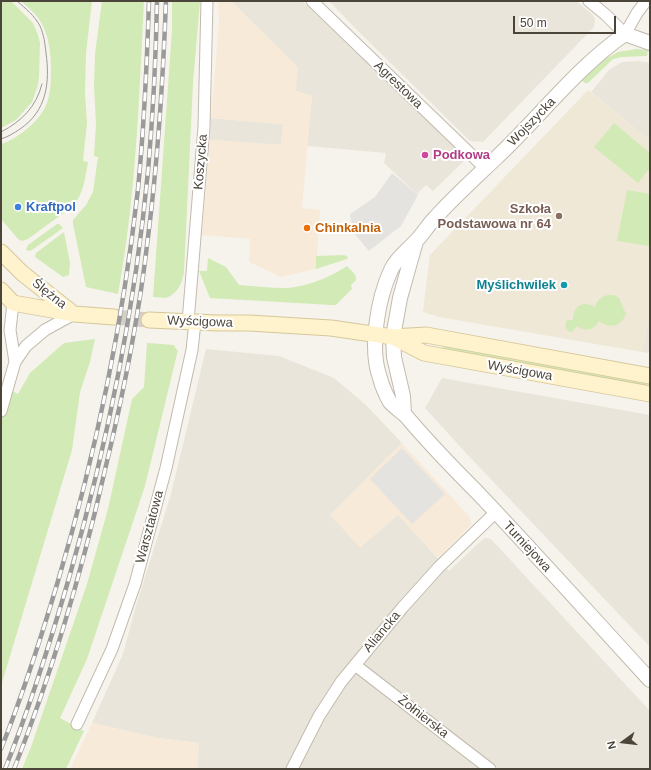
<!DOCTYPE html>
<html>
<head>
<meta charset="utf-8">
<style>
	body { margin:0 }
	#map { position:relative; width:651px; height:770px; overflow:hidden; background:#f6f3ec; font-family:Arial,sans-serif }
	canvas { display:block }
	.frame { position:absolute; inset:0; border:2px solid #4b4439; pointer-events:none }
	.north { position:absolute; left:603px; top:722px; width:40px; height:40px; -webkit-text-stroke:3px #fff; paint-order:stroke; rotate:255deg; font-size:11px; font-weight:700; line-height:16px; text-align:center; color:#4b4439 }
	.north::after { content:''; display:block; margin:auto; width:14px; height:18px; background:#4b4439; clip-path:polygon(50% 0,100% 100%,50% 72%,0 100%) }
	.scale { position:absolute; left:513px; top:16px; width:103px; height:18px; box-sizing:border-box; border:2px solid #4b4439; border-top:0; padding-left:5px; font-size:12px; line-height:14px; white-space:nowrap; color:#4b4439; -webkit-text-stroke:3px #fff; paint-order:stroke }
</style>
</head>
<body>
<div id="map">
<canvas width="651" height="770"></canvas>
<div class="frame"></div>
<div class="north">N</div>
<div class="scale">50 m</div>
</div>
<script>
const g = document.querySelector('canvas').getContext('2d');
g.lineJoin = 'round';
function fill(path, color) {
  g.fillStyle = color;
  g.fill(path, 'evenodd');
}
function trace(path, color, width, dash) {
  g.strokeStyle = color;
  g.lineWidth = width;
  g.lineCap = dash ? 'butt' : 'round';
  g.setLineDash(dash || []);
  g.stroke(path);
}
function drawText(font, color, halo, rows, align = 'center') {
  g.font = font + ' Arial,sans-serif';
  g.lineWidth = 4;
  g.setLineDash([]);
  g.textBaseline = 'middle';
  g.strokeStyle = halo;
  g.fillStyle = color;
  for (const [text, x, y, turn = 0] of rows) {
    g.save();
    g.translate(x, y);
    g.rotate((+turn || 0) * Math.PI / 180);
    g.textAlign = isNaN(turn) ? turn : align;
    if (halo) g.strokeText(text, 0, 0);
    g.fillText(text, 0, 0);
    g.restore();
  }
}
fill(new Path2D(`
	M 231,1 L 302,1 L 467,158 L 433,191 L 426,185 L 417,194 L 384,163 L 386,153 L 307,146 L 312,96 L 296,91 L 248,19 Z
	M 329,1 L 576,1 L 593,15 L 595,21 L 594,27 L 483,142 L 470,141 L 357,30 Z
	M 638,61 L 650,63 L 650,141 L 591,92 L 609,70 L 622,62 Z
	M 211,118 L 283,124 L 281,145 L 210,140 Z
	M 650,309 L 650,353 L 642,352 Z
	M 206,349 L 279,356 L 334,378 L 366,405 L 402,443 L 330,515 L 398,514 L 449,571 L 482,540 L 485,538 L 491,539 L 650,711 L 650,769 L 197,769 L 199,743 L 158,738 L 92,723 L 123,654 L 135,609 L 171,494 Z
	M 442,378 L 650,415 L 650,647 L 466,453 L 425,408 Z`), '#eae5da');
fill(new Path2D(`
	M 218,1 L 231,1 L 298,67 L 296,91 L 312,96 L 302,208 L 320,210 L 316,269 L 281,277 L 249,262 L 250,239 L 202,235 L 210,140 L 281,145 L 283,124 L 211,118 L 219,23 Z
	M 402,443 L 469,516 L 471,525 L 438,558 L 398,515 L 360,548 L 330,515 Z
	M 92,723 L 158,738 L 199,743 L 197,769 L 70,769 Z`), '#f7ead8');
fill(new Path2D(`
	M 588,90 L 650,141 L 650,309 L 642,352 L 439,317 L 423,312 L 430,255 Z`), '#efe8d6');
fill(new Path2D(`
	M 1,1 L 11,1 L 33,23 L 38,35 L 40,43 L 39,76 L 38,85 L 32,102 L 16,120 L 1,128 Z
	M 21,1 L 92,1 L 86,53 L 85,94 L 87,123 L 83,161 L 88,162 C 85,178 84,193 73,206 L 28,239 L 22,241 L 18,239 L 1,219 L 1,144 C 11,141 20,135 28,128 C 49,110 51,96 51,69 C 51,54 49,37 42,24 C 37,15 29,8 21,1 Z
	M 102,1 L 144,1 C 139,99 136,197 118,294 L 86,287 L 73,224 L 73,220 L 86,205 L 93,192 L 98,157 L 94,156 L 96,124 L 94,86 L 95,54 Z
	M 172,1 L 200,1 L 193,83 L 184,272 C 182,284 178,293 166,298 L 153,297 L 172,30 Z
	M 637,49 L 648,50 L 647,56 L 622,57 L 613,59 L 588,83 L 585,83 L 582,81 L 602,61 L 618,52 Z
	M 614,123 L 650,153 L 650,168 L 638,183 L 594,147 Z
	M 627,190 L 650,194 L 649,246 L 617,241 Z
	M 57,224 L 59,224 L 63,228 L 32,250 L 28,251 L 26,249 L 28,245 Z
	M 64,232 L 70,263 L 69,275 L 63,277 L 35,257 L 36,253 Z
	M 344,255 L 348,257 L 347,259 L 316,269 L 316,256 Z
	M 208,258 L 226,267 L 239,285 C 255,286 271,288 286,288 C 306,287 331,277 347,266 C 351,271 357,274 356,280 L 351,285 L 352,289 L 336,305 L 332,305 L 210,298 L 199,271 L 207,271 Z
	M 608,295 L 614,295 L 619,298 L 626,314 C 621,327 609,329 599,321 C 594,330 585,332 577,326 L 572,332 L 568,331 L 565,326 L 567,320 L 573,320 C 573,306 583,300 595,307 C 597,300 601,297 608,295 Z
	M 95,339 L 90,362 L 80,392 L 72,450 L 1,686 L 1,385 L 18,394 L 30,373 L 64,343 Z
	M 147,343 L 174,345 L 176,349 L 178,350 L 145,486 L 87,659 L 60,718 L 84,731 L 66,769 L 22,769 L 31,747 L 87,584 L 108,509 L 132,399 L 144,387 Z
	M 444,346 L 650,383 L 650,386 L 442,350 Z`), '#d2eab5');
fill(new Path2D(`
	M 392,173 L 418,195 L 401,226 L 369,251 L 353,232 L 350,214 L 375,197 Z
	M 402,448 L 445,494 L 412,524 L 370,479 Z`), '#e5e3e0');
trace(new Path2D(`
	M 114,317 L 149,320`), '#d4d0c8', 15, [15, 8]);
const minor = new Path2D(`
	M 312,1 L 485,168
	M 589,1 L 606,15 L 625,34 L 637,13 L 646,1
	M 13,303 L 10,330 L 15,362
	M 188,322 L 204,127 L 207,1
	M 1,411 L 15,362 L 26,346 L 45,330 L 74,314
	M 355,665 L 490,769
	M 77,724 L 112,649 L 135,584 L 166,468 L 192,350 L 195,322
	M 292,769 L 319,716 L 341,682 L 403,607 L 439,567 L 496,512`);
const tertiary = new Path2D(`
	M 650,43 L 625,34 C 576,68 539,118 496,158 C 475,178 454,197 435,218 C 428,225 423,234 416,241 C 407,251 397,257 391,270 C 378,298 369,348 380,378 C 382,386 386,395 390,402 C 394,407 401,411 406,416 C 428,442 452,467 476,491 C 535,553 592,617 650,680
	M 404,414 L 403,396 L 394,357 L 393,337 L 400,298 L 416,241`);
const secondary = new Path2D(`
	M 1,252 L 22,273 L 70,311
	M 1,290 L 13,303 L 74,314 L 114,317
	M 149,320 L 218,323 L 249,323 L 331,328 L 393,337 L 426,335 L 650,376
	M 393,337 L 424,353 L 650,394`);
trace(minor, '#c2bbae', 13);
trace(tertiary, '#c2bbae', 16);
trace(secondary, '#d6c79b', 17);
trace(minor, '#fff', 11);
trace(tertiary, '#fff', 14);
trace(secondary, '#fff3cd', 15);
trace(new Path2D(`
	M 1,132 C 22,121 36,107 42,84
	M 1,139 C 8,137 14,133 20,129 C 47,111 50,82 46,53 C 45,44 44,35 40,26 C 34,15 26,9 17,1`), '#9a9a9a', 1);
const rail = new Path2D(`
	M 1,749 C 23,694 41,638 58,581 C 96,453 123,322 138,189 C 144,127 147,64 149,1
	M 5,769 C 30,707 50,643 69,578 C 107,445 135,308 148,171 C 153,114 156,58 157,1
	M 14,769 C 52,673 81,575 104,474 C 123,396 139,317 148,237 C 158,159 163,80 166,1`);
trace(rail, '#9a9a9a', 4.5);
trace(rail, '#fff', 3, [9]);
for (const [x, y, r, color] of [
	[425,155,4,"#d1479c"],
	[18,207,4,"#3f7fe0"],
	[559,216,4,"#8d6e63"],
	[307,228,4,"#e8710a"],
	[564,285,4,"#0f9aa8"]
]) {
  const dot = new Path2D();
  dot.arc(x, y, r, 0, 2 * Math.PI);
  g.fillStyle = color;
  g.fill(dot);
  trace(dot, '#fff', 1.5);
}
drawText('13px', '#4b4439', '#fff', [
	["Agrestowa",398,85,44],
	["Wojszycka",532,122,-46],
	["Koszycka",201,162,-85],
	["Ślężna",49,294,38],
	["Wyścigowa",200,322,2],
	["Wyścigowa",520,371,10],
	["Warsztatowa",150,527,-75],
	["Turniejowa",527,547,47],
	["Aliancka",382,632,-50],
	["Żołnierska",423,717,38]
]);
drawText('bold 13px', '#b23c85', '#fff', [
	["Podkowa",433,155]
], 'left');
drawText('bold 13px', '#366cbe', '#fff', [
	["Kraftpol",26,207]
], 'left');
drawText('bold 13px', '#785e54', '#fff', [
	["Szkoła",551,209],
	["Podstawowa nr 64",551,224]
], 'right');
drawText('bold 13px', '#c56008', '#fff', [
	["Chinkalnia",315,228]
], 'left');
drawText('bold 13px', '#0d838f', '#fff', [
	["Myślichwilek",556,285]
], 'right');
</script>
</body>
</html>
